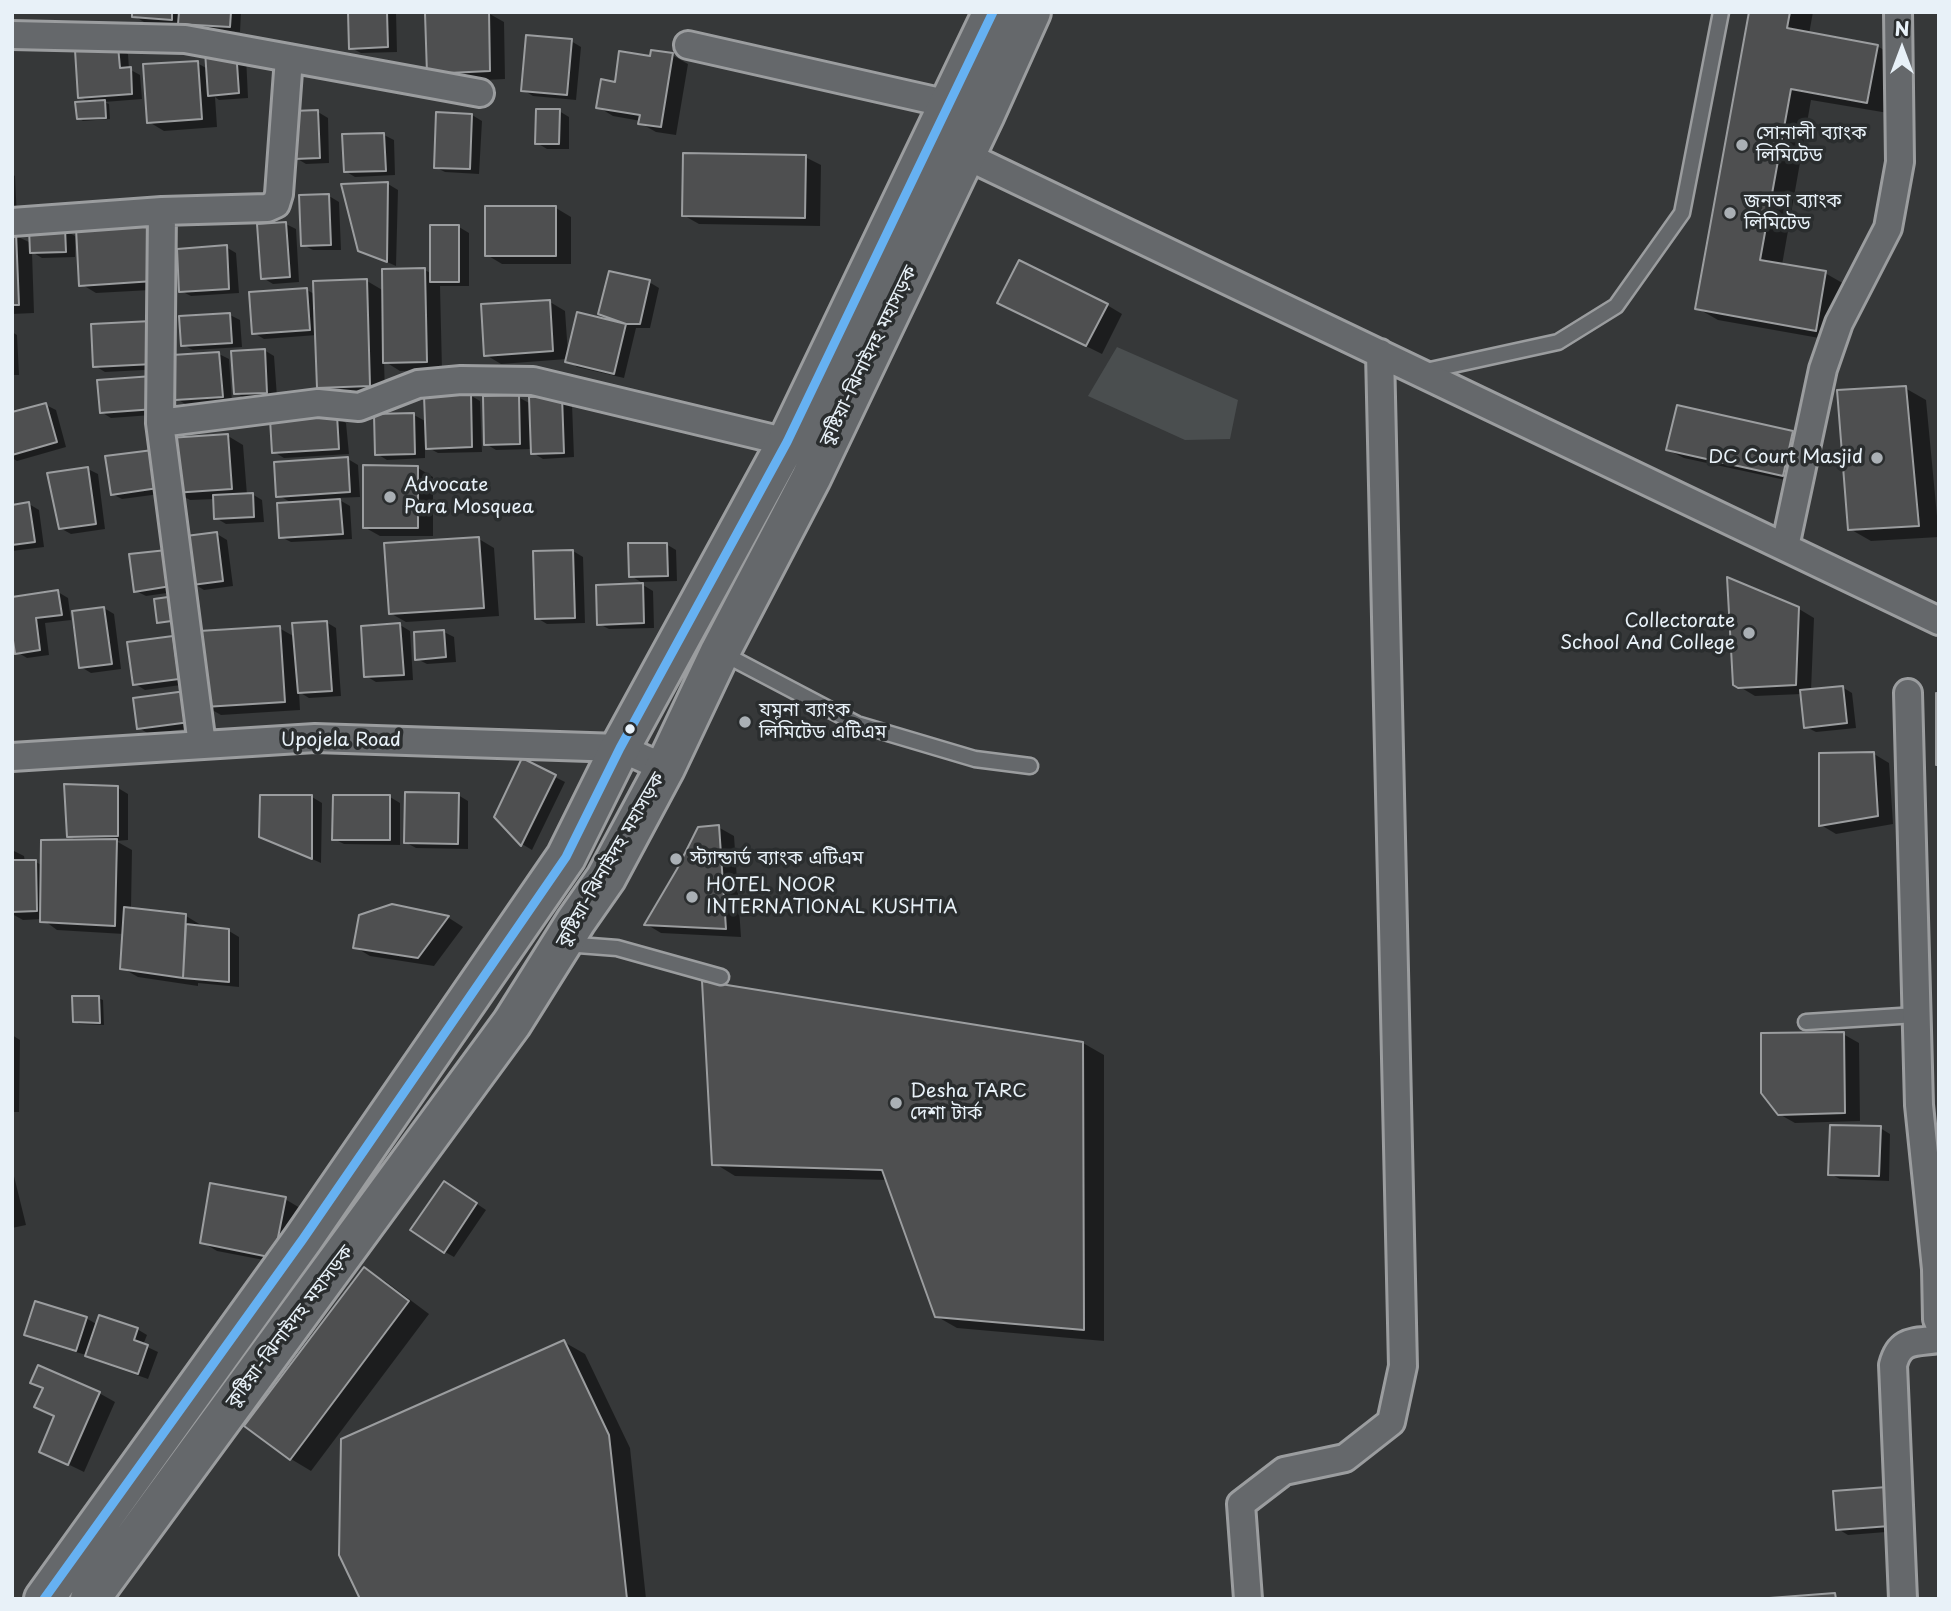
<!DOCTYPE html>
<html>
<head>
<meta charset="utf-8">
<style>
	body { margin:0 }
	#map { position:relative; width:1951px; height:1611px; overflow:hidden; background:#363839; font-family:"Playpen Sans",sans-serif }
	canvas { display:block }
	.frame { position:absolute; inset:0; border:14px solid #e8f1f8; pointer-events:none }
	.north { position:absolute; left:1867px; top:14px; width:70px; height:70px; -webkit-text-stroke:5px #2a2d2e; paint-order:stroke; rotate:0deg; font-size:19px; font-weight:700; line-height:28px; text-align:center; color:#e8f1f8 }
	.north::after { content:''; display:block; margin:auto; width:24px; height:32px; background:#e8f1f8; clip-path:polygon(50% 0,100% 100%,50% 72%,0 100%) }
</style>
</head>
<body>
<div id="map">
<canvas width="1951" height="1611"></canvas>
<div class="frame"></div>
<div class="north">N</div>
</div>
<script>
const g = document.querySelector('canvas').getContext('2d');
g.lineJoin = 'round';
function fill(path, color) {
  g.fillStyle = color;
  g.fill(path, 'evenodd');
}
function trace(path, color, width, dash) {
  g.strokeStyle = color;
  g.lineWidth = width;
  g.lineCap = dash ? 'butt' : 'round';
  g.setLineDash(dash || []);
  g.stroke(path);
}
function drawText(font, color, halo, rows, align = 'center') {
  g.font = font + ' "Playpen Sans","Noto Sans Bengali",sans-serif';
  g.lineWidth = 7;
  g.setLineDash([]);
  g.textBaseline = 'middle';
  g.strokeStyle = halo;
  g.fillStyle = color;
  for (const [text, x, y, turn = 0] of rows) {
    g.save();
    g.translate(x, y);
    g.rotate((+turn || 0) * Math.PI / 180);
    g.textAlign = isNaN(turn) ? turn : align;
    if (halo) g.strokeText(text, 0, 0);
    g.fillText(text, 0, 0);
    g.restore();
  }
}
fill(new Path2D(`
	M 1117,347 L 1238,400 L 1230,439 L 1185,440 L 1088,396 Z`), '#4a4e4f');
fill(new Path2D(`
	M 134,12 L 241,12 L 240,32 L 190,28 L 182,24 L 144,22 L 134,16 Z
	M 350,12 L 396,12 L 397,52 L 361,53 L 351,48 Z
	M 1751,12 L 1813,12 L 1809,34 L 1877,46 L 1898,58 L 1888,113 L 1811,100 L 1782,265 L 1825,273 L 1846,285 L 1836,341 L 1718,320 L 1697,308 Z
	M 488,13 L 504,22 L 505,79 L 444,82 L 429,73 Z
	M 571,41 L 581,47 L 576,100 L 533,96 L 523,90 Z
	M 118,48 L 128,54 L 129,69 L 140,75 L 142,99 L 104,102 L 109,104 L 110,119 L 83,121 L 78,118 L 90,103 L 80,97 Z
	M 672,55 L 688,64 L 676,135 L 656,132 L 640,123 L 641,121 L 613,116 L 598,107 L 616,84 L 652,58 Z
	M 246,56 L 248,98 L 219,100 L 215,97 L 217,127 L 164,131 L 149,122 L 197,63 L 208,69 Z
	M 559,111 L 569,117 L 569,149 L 547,149 L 537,143 Z
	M 318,112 L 328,118 L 329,163 L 306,164 L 296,158 Z
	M 472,115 L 482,121 L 479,174 L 445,172 L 435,167 Z
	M 384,135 L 394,140 L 395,175 L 355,177 L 345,171 Z
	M 805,157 L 821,165 L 820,226 L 699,224 L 683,215 Z
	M 12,174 L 15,176 L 17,219 L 12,219 Z
	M 388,184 L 398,190 L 396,266 L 360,250 Z
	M 329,196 L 339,202 L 341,250 L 313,250 L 303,245 Z
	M 556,208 L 571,217 L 571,264 L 502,264 L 487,255 Z
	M 286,224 L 296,229 L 299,282 L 273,284 L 263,278 Z
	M 151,226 L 169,289 L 96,293 L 81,284 Z
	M 459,227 L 469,233 L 469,286 L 440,286 L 442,370 L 400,371 L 384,361 L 385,394 L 334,396 L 318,387 L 317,335 L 264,339 L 254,333 L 307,290 L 316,295 L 367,281 L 384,291 L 425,270 L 432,274 Z
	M 64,230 L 75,236 L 75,257 L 42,258 L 32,252 L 34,313 L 12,314 L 12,234 L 31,243 Z
	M 226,247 L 236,253 L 239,293 L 191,296 L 181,291 Z
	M 649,282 L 659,288 L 650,328 L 636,328 L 624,378 L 577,367 L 567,359 L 501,364 L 486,355 L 550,302 L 565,311 L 568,354 L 617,322 L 600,313 Z
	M 1107,305 L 1122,314 L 1102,354 L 1015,311 Z
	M 230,315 L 240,320 L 242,347 L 193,350 L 183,345 Z
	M 152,323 L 164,369 L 105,372 L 95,366 Z
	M 12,332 L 17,335 L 19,375 L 12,375 Z
	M 264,350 L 274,356 L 277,397 L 246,399 L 236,393 Z
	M 219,354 L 229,359 L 232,402 L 187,405 L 177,399 Z
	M 152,378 L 165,414 L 111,418 L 101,412 Z
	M 1905,388 L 1926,400 L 1939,537 L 1871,541 L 1850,529 Z
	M 470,395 L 480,401 L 482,452 L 438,453 L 425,446 L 425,458 L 387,460 L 377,454 L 414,415 L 427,422 Z
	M 518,397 L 531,404 L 562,398 L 572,404 L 574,457 L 543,459 L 533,453 L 533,449 L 496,450 L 486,444 Z
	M 46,405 L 56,410 L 66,447 L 17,461 L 12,458 L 12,414 Z
	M 1678,407 L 1793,432 L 1808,441 L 1799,483 L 1684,458 L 1668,450 Z
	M 336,417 L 346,423 L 349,454 L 284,458 L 274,452 Z
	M 228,436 L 243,445 L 247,495 L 252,494 L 262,500 L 264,522 L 226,524 L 216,518 L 215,499 L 190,500 L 175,492 Z
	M 153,451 L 167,493 L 122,499 L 112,494 Z
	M 348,459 L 358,465 L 360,497 L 336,498 L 350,506 L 352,539 L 291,542 L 281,537 L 292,503 L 278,495 Z
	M 418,468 L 433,477 L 433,536 L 380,536 L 364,527 Z
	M 88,469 L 98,474 L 105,529 L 71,534 L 60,528 Z
	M 29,504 L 39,510 L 44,547 L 12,551 L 12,506 Z
	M 217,534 L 227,540 L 233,586 L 204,590 L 194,584 Z
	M 479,539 L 494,548 L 499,616 L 406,622 L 390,613 Z
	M 666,544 L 676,550 L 677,581 L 641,582 L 631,576 Z
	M 573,551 L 583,557 L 585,623 L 547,624 L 537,618 Z
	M 131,556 L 181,591 L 146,596 L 136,591 Z
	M 643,585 L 653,591 L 654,628 L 609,629 L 599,624 Z
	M 58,592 L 68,598 L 71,620 L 45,623 L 49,655 L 27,658 L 17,652 L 12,621 Z
	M 104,608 L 114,614 L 121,669 L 91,673 L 81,667 Z
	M 1799,609 L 1814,618 L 1811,691 L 1842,687 L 1852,693 L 1856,728 L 1816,732 L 1806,727 L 1802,694 L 1755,696 L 1735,684 Z
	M 326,622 L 336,628 L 341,696 L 309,698 L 299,692 L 300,710 L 221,715 L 205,706 L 279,628 L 295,637 Z
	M 400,625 L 410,631 L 413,680 L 376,682 L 366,676 Z
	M 444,632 L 454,637 L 456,662 L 427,664 L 417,659 Z
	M 173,638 L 183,644 L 188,684 L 145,690 L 135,684 Z
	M 135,700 L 199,727 L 149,734 L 139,728 Z
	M 1874,754 L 1889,763 L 1893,824 L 1836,834 L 1821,825 Z
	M 523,761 L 565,782 L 532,850 L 522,844 L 496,816 Z
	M 118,788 L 128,794 L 128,840 L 116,841 L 132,850 L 131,909 L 186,916 L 201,925 L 201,928 L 229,931 L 239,937 L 239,987 L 198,983 L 198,986 L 138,977 L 122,968 L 124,934 L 57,930 L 42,919 L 23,920 L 12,914 L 12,850 L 24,856 L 25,862 L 36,862 L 43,866 L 77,841 L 69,836 Z
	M 458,795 L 468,801 L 468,849 L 416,848 L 405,842 Z
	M 312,797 L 322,803 L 321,863 L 261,836 Z
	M 390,797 L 400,803 L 400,845 L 344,844 L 334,839 Z
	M 718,827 L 734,836 L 741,937 L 661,933 L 646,924 Z
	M 392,905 L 449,918 L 463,927 L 434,966 L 370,956 L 355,947 Z
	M 98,998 L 103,1000 L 104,1025 L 79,1024 L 74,1021 Z
	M 1843,1034 L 1859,1043 L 1860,1121 L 1795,1123 L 1779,1114 Z
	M 12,1035 L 20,1040 L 19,1112 L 12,1112 Z
	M 1083,1043 L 1104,1055 L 1104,1341 L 957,1328 L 936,1316 L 888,1180 L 735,1176 L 714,1163 Z
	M 1880,1128 L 1890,1134 L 1889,1181 L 1840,1179 L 1830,1174 Z
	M 12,1168 L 26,1225 L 12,1228 Z
	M 455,1189 L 486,1210 L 454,1257 L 445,1252 Z
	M 285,1199 L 300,1208 L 290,1265 L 217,1251 L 202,1242 Z
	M 364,1269 L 385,1281 L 429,1314 L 311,1471 L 291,1459 Z
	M 86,1318 L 98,1325 L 137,1329 L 147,1335 L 143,1345 L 158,1352 L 148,1379 L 97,1361 L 86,1355 L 36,1340 L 26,1334 Z
	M 564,1342 L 585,1354 L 630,1448 L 646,1599 L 362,1599 Z
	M 99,1393 L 115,1402 L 84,1472 L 41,1451 L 56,1417 L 36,1406 Z
	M 1887,1489 L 1899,1531 L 1848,1535 L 1838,1529 Z`), '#0007');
const building = new Path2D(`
	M 132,12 L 172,12 L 172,20 L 132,17 Z
	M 179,12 L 231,12 L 230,27 L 178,24 Z
	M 348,12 L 387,12 L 388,47 L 349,49 Z
	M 489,12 L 490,71 L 427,74 L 425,13 Z
	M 1749,12 L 1790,12 L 1787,28 L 1878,45 L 1867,103 L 1791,89 L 1760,260 L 1826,271 L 1816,331 L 1695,309 Z
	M 526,35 L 572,39 L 567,95 L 521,91 Z
	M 118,46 L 120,68 L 131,67 L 132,94 L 78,98 L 75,50 Z
	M 236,49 L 239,93 L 208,96 L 205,51 Z
	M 651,50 L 673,53 L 661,127 L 638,124 L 640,115 L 596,108 L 601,79 L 615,82 L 619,51 L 650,56 Z
	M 198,61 L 202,119 L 147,123 L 143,64 Z
	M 105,100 L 106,118 L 77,119 L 75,102 Z
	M 536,109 L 560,109 L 559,144 L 535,144 Z
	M 318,110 L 320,158 L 294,159 L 293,111 Z
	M 436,112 L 472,114 L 470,169 L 434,168 Z
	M 384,133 L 386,171 L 344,172 L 342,134 Z
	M 683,153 L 806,155 L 805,218 L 682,216 Z
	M 388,182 L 387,262 L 358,251 L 341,184 Z
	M 329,194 L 331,245 L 301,246 L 299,195 Z
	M 485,206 L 556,206 L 556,256 L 485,256 Z
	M 286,222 L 290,277 L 261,279 L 257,224 Z
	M 151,224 L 154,281 L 79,286 L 76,228 Z
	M 430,225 L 459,225 L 459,282 L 430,282 Z
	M 65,228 L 66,252 L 30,253 L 29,229 Z
	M 16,232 L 19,305 L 12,305 L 12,233 Z
	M 227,245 L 229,289 L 179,292 L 177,249 Z
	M 1019,260 L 1108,304 L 1086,346 L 997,303 Z
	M 425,268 L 427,362 L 383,363 L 382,269 Z
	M 609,271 L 650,280 L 640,324 L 626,324 L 598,314 Z
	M 367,279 L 370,386 L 317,388 L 313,281 Z
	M 307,288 L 310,330 L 252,334 L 249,292 Z
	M 550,300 L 553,351 L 484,356 L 481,304 Z
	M 577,312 L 626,324 L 614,374 L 565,362 Z
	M 230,313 L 232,343 L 181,346 L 179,316 Z
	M 152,321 L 154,364 L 93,367 L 91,324 Z
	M 265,349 L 267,393 L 234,394 L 231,351 Z
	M 219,352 L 223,397 L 175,400 L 172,355 Z
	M 153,376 L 155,409 L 100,413 L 97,380 Z
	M 1906,386 L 1919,526 L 1848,530 L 1837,390 Z
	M 471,393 L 472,447 L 426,449 L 424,395 Z
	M 519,395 L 520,444 L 484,445 L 483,396 Z
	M 562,396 L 564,453 L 531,454 L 529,397 Z
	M 46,403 L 57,442 L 12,455 L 12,412 Z
	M 1677,405 L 1793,431 L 1783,476 L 1666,450 Z
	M 414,413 L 415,454 L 375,455 L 374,414 Z
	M 337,415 L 339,449 L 272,453 L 270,419 Z
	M 228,434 L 232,489 L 173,493 L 169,438 Z
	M 153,450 L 158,488 L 111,495 L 105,456 Z
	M 348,457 L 350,492 L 276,497 L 274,462 Z
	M 363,465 L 418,466 L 418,528 L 363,528 Z
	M 88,467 L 96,524 L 59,529 L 47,473 Z
	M 253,493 L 254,517 L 214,519 L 213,495 Z
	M 340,499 L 343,534 L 279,538 L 277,503 Z
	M 29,502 L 35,542 L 12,545 L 12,505 Z
	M 217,532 L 223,581 L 192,585 L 186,536 Z
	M 479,537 L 484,608 L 389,614 L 384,543 Z
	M 628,543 L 667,543 L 668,576 L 629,577 Z
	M 167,550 L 171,586 L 134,592 L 129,554 Z
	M 573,550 L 575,618 L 535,619 L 533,551 Z
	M 1727,577 L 1799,607 L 1796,685 L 1738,688 L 1733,685 Z
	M 643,583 L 644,623 L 597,625 L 596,585 Z
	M 58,590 L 62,615 L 36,618 L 40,650 L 15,654 L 12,634 L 12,597 Z
	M 175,596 L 179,620 L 157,623 L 154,599 Z
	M 104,607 L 112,664 L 79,668 L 72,611 Z
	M 327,621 L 332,691 L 298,693 L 292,623 Z
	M 400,623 L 404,675 L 364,677 L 361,626 Z
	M 280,626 L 285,702 L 204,707 L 199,631 Z
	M 444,630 L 446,657 L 415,660 L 414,632 Z
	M 173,636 L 179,679 L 133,685 L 127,642 Z
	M 1843,686 L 1847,723 L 1804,728 L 1800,690 Z
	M 186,691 L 190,722 L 137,729 L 133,698 Z
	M 1936,693 L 1939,694 L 1939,765 L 1936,765 Z
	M 1874,752 L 1878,816 L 1819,826 L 1819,753 Z
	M 522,758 L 556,775 L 521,846 L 494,817 Z
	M 64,784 L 118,786 L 118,836 L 67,837 Z
	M 405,792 L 459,793 L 458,844 L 404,843 Z
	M 260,795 L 312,795 L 312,859 L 259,837 Z
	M 333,795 L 390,795 L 390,840 L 332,840 Z
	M 719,825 L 726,929 L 644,925 L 677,869 L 698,827 Z
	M 117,839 L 115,926 L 40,922 L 41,840 Z
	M 12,860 L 36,860 L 37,911 L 12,912 Z
	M 392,904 L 449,916 L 418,958 L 353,948 L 359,915 Z
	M 124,907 L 186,914 L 183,978 L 120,969 Z
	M 186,924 L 229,929 L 229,982 L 183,978 Z
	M 702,981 L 1083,1042 L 1084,1330 L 935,1317 L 882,1170 L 712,1165 Z
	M 72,996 L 99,996 L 100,1023 L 73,1022 Z
	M 1844,1032 L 1845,1113 L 1778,1115 L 1761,1093 L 1761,1033 Z
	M 1830,1125 L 1881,1126 L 1879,1176 L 1828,1175 Z
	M 444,1181 L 477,1203 L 444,1253 L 410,1230 Z
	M 210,1183 L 286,1197 L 274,1258 L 200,1243 Z
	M 364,1267 L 409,1301 L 290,1460 L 244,1426 Z
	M 35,1301 L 87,1317 L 76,1351 L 24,1335 Z
	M 99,1315 L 138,1328 L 134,1340 L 148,1345 L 138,1374 L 85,1356 Z
	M 564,1340 L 609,1435 L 627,1599 L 360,1599 L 339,1555 L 341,1439 Z
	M 38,1365 L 100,1392 L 68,1465 L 39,1452 L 54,1416 L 34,1407 L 43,1388 L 30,1383 Z
	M 1887,1487 L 1890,1526 L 1836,1530 L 1833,1491 Z
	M 1835,1593 L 1836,1599 L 1756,1599 Z`);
fill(building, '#4e4f50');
trace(building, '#9b9d9f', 2);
const lane = new Path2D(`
	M 1421,372 L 1558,342 L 1616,306 L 1682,213 L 1721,12
	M 722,653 L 857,724 L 975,759 L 1030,766
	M 565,944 L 617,948 L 721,977
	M 1806,1022 L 1916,1015`);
const street = new Path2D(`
	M 12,35 L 185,39 L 480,93
	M 688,45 L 949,104
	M 952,149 L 1939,621
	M 162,211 L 160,423 L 202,745
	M 12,222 L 162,211 L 267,208 L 276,204 L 279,194 L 289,58
	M 160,423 L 318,403 L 359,407 L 418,384 L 461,380 L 533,381 L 787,442
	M 1785,547 L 1823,369 L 1839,323 L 1888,228 L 1900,162 L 1898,12
	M 1908,693 L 1919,1105 L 1936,1269 L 1937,1319 L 1939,1324
	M 12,757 L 315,738 L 620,748 L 665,768
	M 1248,1599 L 1241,1504 L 1284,1471 L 1345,1458 L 1391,1422 L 1403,1366 L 1380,353
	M 1903,1599 L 1893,1365 C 1900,1338 1915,1343 1939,1339`);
const highway = new Path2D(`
	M 44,1599 L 303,1239 L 566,857 L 620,748 L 787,442 L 993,12
	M 90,1599 L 512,1023 L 576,921 L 606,878 L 665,768 L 720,652 L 811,478 L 985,114 L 1031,12`);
trace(lane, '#9b9d9f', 19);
trace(street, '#9b9d9f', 32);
trace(highway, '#9b9d9f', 44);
trace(lane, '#65686b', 14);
trace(street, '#65686b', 26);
trace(highway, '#65686b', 38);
trace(new Path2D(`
	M 44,1599 L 303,1239 L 566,857 L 620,748 L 787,442 L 993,12`), '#66b1f2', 9);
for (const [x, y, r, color] of [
	[1742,145,7,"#aab0b5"],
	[1730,213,7,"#aab0b5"],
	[1877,458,7,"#aab0b5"],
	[390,497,7,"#aab0b5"],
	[1749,633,7,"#aab0b5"],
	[745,722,7,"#aab0b5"],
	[630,729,6,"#e8f1f8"],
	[676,859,7,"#aab0b5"],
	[692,897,7,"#aab0b5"],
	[896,1103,7,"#aab0b5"]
]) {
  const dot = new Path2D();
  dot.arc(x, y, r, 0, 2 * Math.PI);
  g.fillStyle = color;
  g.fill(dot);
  trace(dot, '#2a2d2e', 2.5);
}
drawText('19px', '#e8f1f8', '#2a2d2e', [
	["সোনালী ব্যাংক",1756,134],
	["লিমিটেড",1756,156],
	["জনতা ব্যাংক",1744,202],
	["লিমিটেড",1744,224],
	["DC Court Masjid",1863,458,"right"],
	["Advocate",404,486],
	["Para Mosquea",404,508],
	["Collectorate",1735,622,"right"],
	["School And College",1735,644,"right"],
	["যমুনা ব্যাংক",759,711],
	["লিমিটেড এটিএম",759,733],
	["স্ট্যান্ডার্ড ব্যাংক এটিএম",690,859],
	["HOTEL NOOR",706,886],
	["INTERNATIONAL KUSHTIA",706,908],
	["Desha TARC",910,1092],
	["দেশা টার্ক",910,1114]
], 'left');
drawText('19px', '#e8f1f8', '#2a2d2e', [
	["কুষ্টিয়া-ঝিনাইদহ মহাসড়ক",869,356,-64],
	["Upojela Road",341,741],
	["কুষ্টিয়া-ঝিনাইদহ মহাসড়ক",611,860,-60],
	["কুষ্টিয়া-ঝিনাইদহ মহাসড়ক",290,1327,-53]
]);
</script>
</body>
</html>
